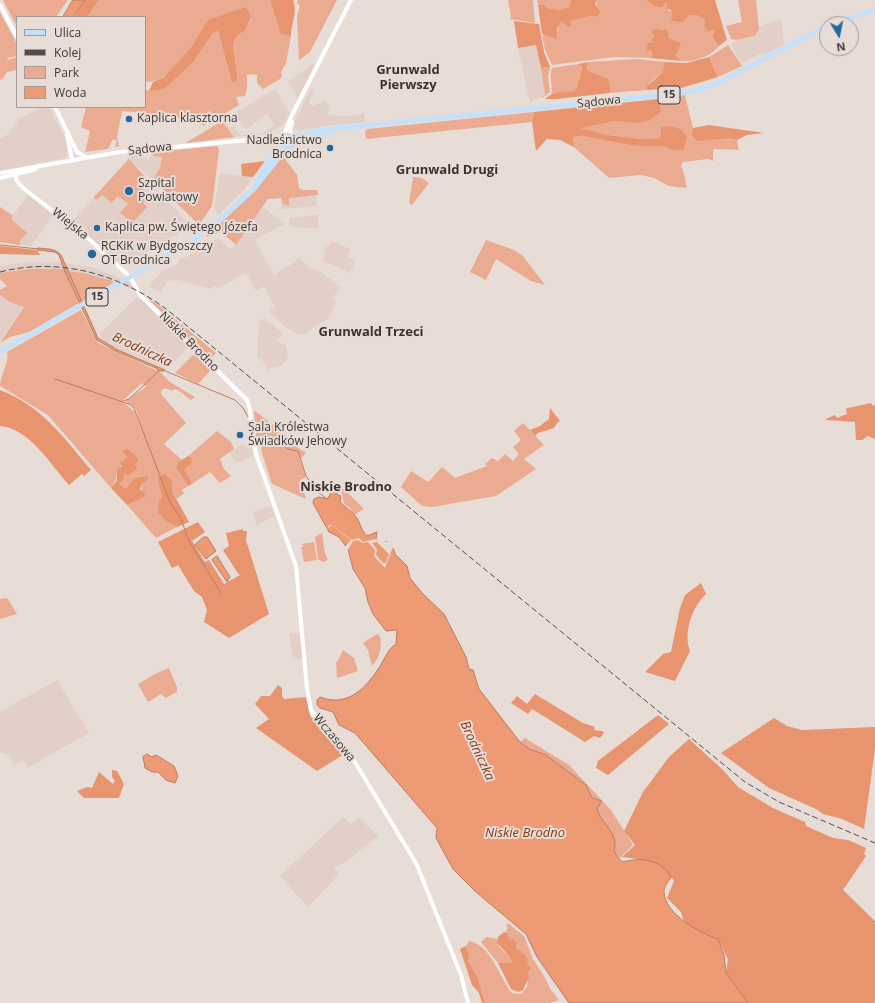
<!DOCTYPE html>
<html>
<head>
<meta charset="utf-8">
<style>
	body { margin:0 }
	#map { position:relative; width:875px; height:1003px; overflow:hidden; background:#e8dcd7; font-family:"Open Sans",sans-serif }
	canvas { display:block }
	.legend { position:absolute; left:16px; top:16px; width:130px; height:92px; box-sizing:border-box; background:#e8dcd7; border:1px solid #a49a97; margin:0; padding:5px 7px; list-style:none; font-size:12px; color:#3d3836 }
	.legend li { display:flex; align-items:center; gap:8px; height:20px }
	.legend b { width:20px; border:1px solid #a49a97 }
	.north { position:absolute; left:819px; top:16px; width:40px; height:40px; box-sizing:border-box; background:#e8dcd7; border:1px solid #a49a97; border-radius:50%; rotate:170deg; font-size:11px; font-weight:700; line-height:16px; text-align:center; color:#3d3836 }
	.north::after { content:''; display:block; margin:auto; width:14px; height:18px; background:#22689d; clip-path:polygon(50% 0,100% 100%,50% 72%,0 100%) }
</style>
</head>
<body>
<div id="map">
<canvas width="875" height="1003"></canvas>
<ul class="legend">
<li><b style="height:5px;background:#c4e1fb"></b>Ulica</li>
<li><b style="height:5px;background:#514b49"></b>Kolej</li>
<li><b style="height:11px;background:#ebab90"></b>Park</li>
<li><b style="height:11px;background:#ee9a75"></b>Woda</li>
</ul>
<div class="north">N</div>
</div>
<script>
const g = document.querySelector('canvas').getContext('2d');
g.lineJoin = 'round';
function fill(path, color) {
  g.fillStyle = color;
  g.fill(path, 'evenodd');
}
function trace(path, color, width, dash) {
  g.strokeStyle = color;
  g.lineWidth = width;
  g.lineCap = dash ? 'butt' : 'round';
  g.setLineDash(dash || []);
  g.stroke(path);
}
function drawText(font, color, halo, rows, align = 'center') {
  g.font = font + ' "Open Sans",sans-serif';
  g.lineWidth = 4;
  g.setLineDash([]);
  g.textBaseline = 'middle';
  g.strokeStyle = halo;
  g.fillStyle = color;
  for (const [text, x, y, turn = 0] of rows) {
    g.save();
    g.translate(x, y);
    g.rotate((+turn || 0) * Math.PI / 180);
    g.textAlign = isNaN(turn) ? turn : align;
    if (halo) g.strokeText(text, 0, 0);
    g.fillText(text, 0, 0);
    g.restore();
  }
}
fill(new Path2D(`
	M 781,19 L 784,45 L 764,55 L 762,53 L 741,63 L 731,44 L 735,43 L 736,40 L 755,36 L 761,26 Z
	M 537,45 L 545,95 L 530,102 L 518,48 Z
	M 314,63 L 315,65 L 298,98 L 288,82 Z
	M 311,88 L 314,90 L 309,102 L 312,106 L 326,101 L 329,107 L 327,114 L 342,117 L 364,113 L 365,122 L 325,126 L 298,131 L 294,128 L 295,121 Z
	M 275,89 L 290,113 L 283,125 L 268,134 L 234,137 L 222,121 ZM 267,114 L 274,126 L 261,134 L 260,133 L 255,135 L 253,132 L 249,134 L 248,132 L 241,136 L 234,126 L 230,128 L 228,124 L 238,118 L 244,128 L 247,129 Z
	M 43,107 L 49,107 L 66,139 L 68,149 L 65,158 L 0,171 L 0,138 L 7,135 L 19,119 Z
	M 131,156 L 143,156 L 149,161 L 150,156 L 162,157 L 160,167 L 153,180 L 132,162 L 191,226 L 134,260 L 115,261 L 72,222 Z
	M 220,173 L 253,177 L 243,191 L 218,215 L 214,208 Z
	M 28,195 L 53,215 L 31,246 L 0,242 L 0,207 L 13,215 Z
	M 316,195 L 317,206 L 282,209 L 281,198 Z
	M 263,207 L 285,224 L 255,240 L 274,275 L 295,262 L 298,257 L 311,268 L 320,271 L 341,288 L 332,298 L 336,302 L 330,317 L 304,334 L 298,334 L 284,326 L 270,313 L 270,311 L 275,307 L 264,286 L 256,291 L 246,273 L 218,288 L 213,286 L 212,289 L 195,285 L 176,279 L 174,282 L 169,279 L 160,292 L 149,286 L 163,270 L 179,264 L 179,259 L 189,256 L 215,239 L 220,239 L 229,249 L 232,248 Z
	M 318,215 L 318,228 L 293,227 L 289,223 L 289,218 Z
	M 333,242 L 350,249 L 347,256 L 355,261 L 350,273 L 323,261 L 326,247 Z
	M 25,262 L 60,262 L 94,268 L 130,282 L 133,290 L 115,281 L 70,271 L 52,269 L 0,274 L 0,266 Z
	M 0,295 L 11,302 L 24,306 L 0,341 Z
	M 136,298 L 141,299 L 153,309 L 187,346 L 187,348 L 167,370 L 137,356 L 120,350 L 104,341 L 99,335 Z
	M 265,319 L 283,333 L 277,342 L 286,345 L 288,358 L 281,366 L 271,368 L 268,370 L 261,358 L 257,357 L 259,321 Z
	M 243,444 L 251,450 L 253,456 L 236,463 L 229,452 Z
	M 271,506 L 275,516 L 257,525 L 253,512 Z
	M 299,633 L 303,659 L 293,659 L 289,634 Z
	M 57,680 L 89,733 L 27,768 L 23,760 L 14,764 L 9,755 L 0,752 L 0,712 Z
	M 343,817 L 351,824 L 359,818 L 378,836 L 347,861 L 334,868 L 339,874 L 308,907 L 280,876 Z`), '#e2cfc7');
fill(new Path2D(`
	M 3,0 L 68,0 L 56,17 L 17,17 L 17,27 Z
	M 99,0 L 270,0 L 281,33 L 291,36 L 286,63 L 281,72 L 282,76 L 280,79 L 263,89 L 257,83 L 257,75 L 251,74 L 247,75 L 247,89 L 245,96 L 236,97 L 239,105 L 203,126 L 199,120 L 183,118 L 179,121 L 179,118 L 148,116 L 144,113 L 122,111 L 117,137 L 119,146 L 115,147 L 117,140 L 113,139 L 108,149 L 85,152 L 90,131 L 81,127 L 86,107 L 145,107 L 145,89 L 149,91 L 194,61 L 213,33 L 218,31 L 232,83 L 238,81 L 233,46 C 234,38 238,34 245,31 L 251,18 L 208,20 C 195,41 173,83 145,82 L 145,17 L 87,17 Z
	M 298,0 L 337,0 L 310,52 L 299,60 L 297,17 L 300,6 L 297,3 Z
	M 508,0 L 533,0 L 535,23 L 510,19 L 511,16 Z
	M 537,0 L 571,0 L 569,7 L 559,10 L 547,8 L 544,4 L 538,5 Z
	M 596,0 L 646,0 L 654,6 L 662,8 L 664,4 L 667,3 L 669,11 L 672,11 L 671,21 L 683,23 L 689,15 L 696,15 L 704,19 L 704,23 L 715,29 L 719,46 C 710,57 695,62 682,61 L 675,55 L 675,40 L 669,38 L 663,29 L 655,29 L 656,37 L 652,43 L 648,43 L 645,52 L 650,50 L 653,54 L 650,58 L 614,57 L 552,65 L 545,50 L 542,35 L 557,34 L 560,21 L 592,16 L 598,17 Z
	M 738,0 L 756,0 L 759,29 L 755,36 L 736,40 L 731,39 L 726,26 L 742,22 Z
	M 0,12 L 17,44 L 17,56 L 7,58 L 8,60 L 17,57 L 17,70 L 7,72 L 2,80 L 0,79 Z
	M 728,45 L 742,66 L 718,77 L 709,57 Z
	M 637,59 L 664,62 L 663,72 C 658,77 647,81 647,90 L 610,93 L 611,88 L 608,79 L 587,70 L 588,62 Z
	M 578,64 L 582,67 C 581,76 578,85 574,93 L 568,92 L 551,95 C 554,86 548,77 552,68 Z
	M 550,67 L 548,77 L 550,92 L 542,98 L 542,96 L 545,95 L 541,68 Z
	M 685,95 L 693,128 L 691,134 L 697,140 C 710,142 725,136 737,140 L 739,150 L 715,149 L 713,150 L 713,161 L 708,159 L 683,162 L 681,165 C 683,173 687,180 686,188 L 669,186 L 654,178 L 641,175 L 609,178 L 574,147 L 573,137 L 582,136 L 635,146 L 662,146 L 671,150 L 662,127 L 661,138 L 644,139 L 608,135 L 579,128 C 590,124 604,122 616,121 C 630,120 646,128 656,113 C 659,108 661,104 659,99 Z
	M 534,112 L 532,122 L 366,139 L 365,132 L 367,129 Z
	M 222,121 L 234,137 L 187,143 L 187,142 Z
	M 217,146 L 219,150 L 212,206 L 199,225 L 153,180 L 160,167 L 162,157 L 152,156 L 153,154 L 158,152 Z
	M 282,155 L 297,175 L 299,188 L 303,190 L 317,190 L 318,195 L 289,198 L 289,206 L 283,204 L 281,198 L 268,199 L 236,245 L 221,232 L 207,237 L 206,235 C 236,212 259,185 282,155 Z
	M 129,159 L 150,183 L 140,192 L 140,194 L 146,200 L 143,203 L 147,207 L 134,221 L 134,223 L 120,213 L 128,204 L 118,196 L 111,203 L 103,195 L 96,200 L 94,197 Z
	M 413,177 L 422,178 L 429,183 L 412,205 L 409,203 Z
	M 0,207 L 13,216 L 11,219 L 27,233 L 20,241 L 20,245 L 0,242 Z
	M 486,240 L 514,250 L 523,256 L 545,285 L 531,281 L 496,259 L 486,280 L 470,272 Z
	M 31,269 L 63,269 L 79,303 L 29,332 L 10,337 L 0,343 L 24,307 L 10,302 L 0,295 L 0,290 L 7,286 L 0,279 L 0,273 Z
	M 68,271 L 83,273 L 113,281 L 113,283 L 81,302 Z
	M 148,299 L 157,304 L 216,353 L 210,359 Z
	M 81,310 L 98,343 L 160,372 L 170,382 L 195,397 L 191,400 L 178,390 L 174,389 L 173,391 L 165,388 L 161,391 L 161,394 L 186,423 L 164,444 L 182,460 L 176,467 L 188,486 L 182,490 L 184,493 L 177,499 L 172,491 L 172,486 L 161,491 L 166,521 L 177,527 L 156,538 L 127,505 L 144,497 C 139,487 141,484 147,476 L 134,478 L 126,489 L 118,482 L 123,474 L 139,461 L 130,450 L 127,457 L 122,461 C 122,467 118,468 117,473 C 116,481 115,481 111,488 L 48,415 L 0,386 C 0,374 10,363 7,352 ZM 142,383 L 146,387 L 125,401 L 136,409 L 143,434 L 135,412 L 122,401 Z
	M 194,354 L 211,370 L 198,384 L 175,373 Z
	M 255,411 L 289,438 L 289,442 L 306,453 L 300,459 L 306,477 L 300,480 L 306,499 L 272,484 L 262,453 L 261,446 L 257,442 L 254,412 Z
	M 523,423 L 544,445 L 524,459 L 536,469 L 496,496 L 432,507 L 422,506 L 401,487 L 411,471 L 428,482 L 442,467 L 455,478 L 487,466 L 485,464 L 492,458 L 498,461 L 505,454 L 513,461 L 519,454 L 513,447 L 521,440 L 514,431 Z
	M 217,431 L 231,442 L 234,449 L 220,459 L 224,469 L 231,476 L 220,483 L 210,472 L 192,484 L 183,469 L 191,463 L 192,458 L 188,456 Z
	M 343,488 L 364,509 L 354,515 L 350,508 L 344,504 L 341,490 Z
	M 322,533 L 325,553 L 328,560 L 323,562 L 318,559 L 315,537 Z
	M 314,542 L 317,560 L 304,562 L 301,547 L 304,546 L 301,544 Z
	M 7,598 L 17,614 L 0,619 L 0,599 Z
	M 377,634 L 380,636 C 382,648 380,657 372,666 L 368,650 L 363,643 Z
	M 343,650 L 354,658 L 358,671 L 337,678 L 336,662 L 338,661 Z
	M 169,668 L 177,687 L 177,692 L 166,698 L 161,694 L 148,702 L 138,684 L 155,674 Z
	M 525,738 L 569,765 L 611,810 L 633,845 L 620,858 L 617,857 C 609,842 601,824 597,808 L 602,801 L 592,798 L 586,785 L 546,755 L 529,749 L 520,742 Z
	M 508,923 L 524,936 L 533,959 L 544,976 L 551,990 L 559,1000 L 549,1003 L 485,1003 L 478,978 L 468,961 L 468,950 L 466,946 L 469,941 C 492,945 499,978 512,993 L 521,994 L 527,987 L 528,974 L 530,972 L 527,960 L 509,940 L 506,931 L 508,928 L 506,926 Z
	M 487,937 L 497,939 C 496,950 511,953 512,963 L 498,963 L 481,942 Z`), '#ebab90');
fill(new Path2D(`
	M 85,0 L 99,0 L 87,17 L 74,17 Z
	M 270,0 L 293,0 C 298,13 291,22 291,36 L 281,34 Z
	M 571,0 L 596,0 L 595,4 L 600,11 L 598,17 L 592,16 L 572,20 L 570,21 L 571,26 L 568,27 L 561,21 L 557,29 L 557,39 L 542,34 L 538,5 L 544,4 L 547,8 L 559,10 L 569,7 Z
	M 646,0 L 715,0 L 727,40 L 719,46 L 713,37 L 715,29 L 709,31 L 705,28 L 704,19 L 696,15 L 689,15 L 683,23 L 671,21 L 672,11 L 667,8 L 667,3 L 664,4 L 662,8 L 654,6 Z
	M 246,7 L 251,17 L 245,31 C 238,34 234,38 233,46 L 238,81 L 232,83 L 218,31 L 213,33 L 194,61 L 164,89 L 149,91 L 153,82 L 164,77 L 190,49 L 208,20 Z
	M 514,21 L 539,24 L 544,52 L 550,67 L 541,68 L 536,45 L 518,48 Z
	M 655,29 L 667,30 L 669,38 L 681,43 L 678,51 L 675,55 L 682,61 L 650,58 L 653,54 L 650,50 L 645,52 L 648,43 L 652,43 L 653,38 L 655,37 L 651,31 Z
	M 709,57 L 718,77 L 681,88 L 647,90 L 647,86 L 663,72 L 664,62 L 687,63 Z
	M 588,62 L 587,70 L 608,79 L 611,88 L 610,93 L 557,99 L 545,99 C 552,92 564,91 574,92 C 578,85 581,76 582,67 L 578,64 Z
	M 659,99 L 661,112 L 648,121 L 638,123 L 615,121 L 580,128 L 608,135 L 643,139 L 661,138 L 661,127 C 671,125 681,127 687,136 L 684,150 L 671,150 L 662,146 L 635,146 L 582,136 L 573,137 L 574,147 L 560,140 L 547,139 L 536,151 L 532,122 L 534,112 Z
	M 709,125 L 764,133 L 747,135 L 737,140 C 725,136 710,142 697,141 L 691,134 L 693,128 Z
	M 265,161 L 253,177 L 242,176 L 241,164 Z
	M 0,246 L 37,250 L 40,255 L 0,254 Z
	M 0,390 C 42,406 63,437 91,470 L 84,476 L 82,474 L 69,485 C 51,465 29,428 0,426 Z
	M 871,403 L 873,406 L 875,405 L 875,439 L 868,436 L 862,440 L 856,440 L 855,422 L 826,420 L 826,419 L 835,415 L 837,418 L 847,414 L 846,409 L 848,408 Z
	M 550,408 L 560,421 L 557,423 L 554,428 L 538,433 L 535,436 L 530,430 L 540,426 L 549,419 Z
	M 127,449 C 131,450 137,457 139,461 L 135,464 L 137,469 L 129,475 L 123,474 L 124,479 L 119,483 L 126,489 L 134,478 L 147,476 L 148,479 L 141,485 L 140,490 L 145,493 L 144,497 L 127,505 L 111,488 L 117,480 L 117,469 L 122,466 L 120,463 L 127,457 L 123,451 Z
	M 188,456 L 192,458 L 191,464 L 184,469 L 192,484 L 188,486 L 176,467 L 179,462 Z
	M 164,474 L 172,480 L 172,491 L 189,522 L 177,527 L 166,521 L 158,512 L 159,501 L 162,497 L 158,478 Z
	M 198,522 L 205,532 L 192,541 L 205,562 L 209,560 L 224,584 L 240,575 L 237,572 L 223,550 L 229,546 L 226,533 L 243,529 L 243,531 L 247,531 L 246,540 L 269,614 L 229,638 L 204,622 L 207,610 L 202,597 L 194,591 L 178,565 L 172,568 L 158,542 Z
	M 701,583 L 706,594 C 692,607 683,633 690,651 L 675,681 L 645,672 L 663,654 L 671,652 L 680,608 L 685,595 Z
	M 278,685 L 282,688 L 282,696 L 284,699 L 306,697 L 310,716 L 346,753 L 317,771 L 256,728 L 269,719 L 255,704 L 261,696 L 270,696 Z
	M 535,694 L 583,723 L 595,727 L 594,730 L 602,731 L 604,733 L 600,738 L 594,736 L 585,742 L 532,709 L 528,714 L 511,703 L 517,696 L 527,704 Z
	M 658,715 L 669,724 L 608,775 L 596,768 L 598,761 Z
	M 774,718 L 787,726 L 802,730 L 875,727 L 875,749 L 864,829 L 842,819 L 823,814 L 816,809 L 769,788 L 721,753 Z
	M 689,739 L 723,770 L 738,787 L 773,808 L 805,822 L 806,826 L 833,838 L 848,840 L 866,848 L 864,854 L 866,856 L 843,890 L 875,921 L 875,1003 L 748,1003 L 726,973 L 728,959 L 718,940 L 689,926 L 683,919 L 681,912 L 667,898 L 674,881 C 663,863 642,859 622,857 L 635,845 L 624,831 L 643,792 L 669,757 Z
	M 112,770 L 117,771 L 124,784 L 119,798 L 84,798 L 77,791 L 87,787 L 92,788 L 99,772 L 113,784 L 115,781 L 112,777 Z
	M 504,932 L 507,933 L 510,941 L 513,939 L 516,942 L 516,948 L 527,957 L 528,965 L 531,968 L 528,974 L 529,977 L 523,990 L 518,992 L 511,989 L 498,963 L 512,963 C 511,956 502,949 497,943 L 498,937 Z
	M 466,946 L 469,954 L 468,961 L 478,978 L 485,1003 L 482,1003 L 479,993 L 472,985 L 460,949 Z`), '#e7946f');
const water = new Path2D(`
	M 73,0 L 85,0 L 73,17 L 63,17 Z
	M 38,248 C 47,249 55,248 61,255 L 98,338 L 118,350 L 165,370 L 164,371 L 158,371 L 158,369 L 114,350 L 97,340 L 65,272 L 59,255 L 55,252 L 38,250 Z
	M 334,488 L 338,495 L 341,496 L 340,502 C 346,508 352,511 357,518 C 361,525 361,530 367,536 L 377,532 L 376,539 L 381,544 L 387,541 L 394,550 L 395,554 L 407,566 L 410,578 L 422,593 L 444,614 L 466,657 L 469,669 L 473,670 L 479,689 L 520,742 L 529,749 L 546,755 L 586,785 L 592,798 L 602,801 L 597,808 C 600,823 620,834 614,850 L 617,857 L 623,862 C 640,857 661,859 671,877 C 669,881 664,886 664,891 C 664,914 700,933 718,939 L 724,955 L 726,973 L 748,1003 L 569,1003 L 537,957 L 526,934 L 476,892 L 453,869 L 436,838 L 437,828 L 355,733 L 339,725 L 333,712 L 320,708 L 317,705 L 317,700 L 320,697 C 348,708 367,687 380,666 C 386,657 387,650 396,644 L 397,630 L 386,631 L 373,614 L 368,602 L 365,588 L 353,569 L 348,549 L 339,537 L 329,532 L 313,503 L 314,499 L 319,497 L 327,499 Z
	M 204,537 L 207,537 L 216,551 L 206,559 L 195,545 Z
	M 217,556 L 230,577 L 227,582 L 212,560 Z
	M 147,754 L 152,757 L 156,755 L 174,766 L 178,776 L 175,783 L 166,780 L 158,772 L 152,772 L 145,768 L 143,757 Z`);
fill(water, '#ee9a75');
trace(water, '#b97d62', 1);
fill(new Path2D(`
	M 330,524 L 352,540 L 359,538 L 363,542 L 376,539 L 381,543 L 388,541 L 393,547 L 385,568 L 374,556 L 375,550 L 368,542 L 362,543 L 358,540 L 353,541 L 348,550 L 345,547 L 351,540 L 331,525 L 326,530 ZM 377,542 L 389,554 L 386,563 L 383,563 L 376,555 L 377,550 L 372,543 Z`), '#e8dcd7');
trace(new Path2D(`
	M 0,245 L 39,249
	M 163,370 L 235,400 L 243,408 L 248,417
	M 55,379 L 129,404 L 134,408 L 170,502 L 181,519 L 189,541 L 221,593
	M 123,401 L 129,399 L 159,371
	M 253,420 L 262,430 L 269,442 L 282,444 L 288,449 L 298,451 L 306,476 L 315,489
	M 318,492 L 327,499`), '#b97d62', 1);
trace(new Path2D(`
	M 0,5 L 17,37
	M 55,107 L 77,152 L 86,157
	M 67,135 L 72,160
	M 284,135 L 292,115 L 351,0
	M 291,135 L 290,129 L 292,122
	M 262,140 L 280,144
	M 14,171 L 17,181 L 23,188 L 90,240 L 130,277 L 141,296 L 247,400 L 250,409 L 251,426 L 256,454 L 296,566 L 307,689 L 311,710 L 321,727 L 345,747 L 350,754 L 416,863 L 461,975 L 468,1003
	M 0,173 L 120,152 L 281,137
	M 0,178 L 36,169`), '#fff', 4);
trace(new Path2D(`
	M 832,24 L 875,10
	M 286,149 L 281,146 L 280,142 L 281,137 L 287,135 L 294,136 L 321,130 L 664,95 L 699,90 L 718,83 L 827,26
	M 256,182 L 280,145
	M 0,352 L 192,241 L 218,222 L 254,189 L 285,150 L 310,136 L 332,132`), '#c4e1fb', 4.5);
trace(new Path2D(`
	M 0,272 C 63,256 126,276 175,316 L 745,782 L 779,802 L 875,843`), '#514b49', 1, [6, 3]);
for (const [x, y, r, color] of [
	[129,119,4,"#22689d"],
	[330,148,4,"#22689d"],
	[129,191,5,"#22689d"],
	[97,228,4,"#22689d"],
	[92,254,5,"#22689d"],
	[240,435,4,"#22689d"]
]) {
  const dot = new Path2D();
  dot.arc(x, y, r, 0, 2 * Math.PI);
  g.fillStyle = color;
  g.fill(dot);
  trace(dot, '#e8dcd7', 1.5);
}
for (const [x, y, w] of [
	[669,95,22],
	[97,297,22]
]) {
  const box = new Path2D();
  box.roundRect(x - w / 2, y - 9, w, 18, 3);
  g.fillStyle = '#e8dcd7';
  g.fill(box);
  trace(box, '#3d3836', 1);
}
drawText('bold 11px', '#3d3836', null, [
	["15",669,95],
	["15",97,297]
]);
drawText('12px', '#3d3836', '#e8dcd7', [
	["Sądowa",599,102,-6],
	["Sądowa",150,149,-6],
	["Wiejska",70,224,39],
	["Niskie Brodno",189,342,45],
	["Wczasowa",334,738,50]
]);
drawText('12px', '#3d3836', '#e8dcd7', [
	["Kaplica klasztorna",137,119],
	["Nadleśnictwo",322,141,"right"],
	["Brodnica",322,155,"right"],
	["Szpital",138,184],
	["Powiatowy",138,198],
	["Kaplica pw. Świętego Józefa",105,228],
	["RCKiK w Bydgoszczy",101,247],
	["OT Brodnica",101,261],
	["Sala Królestwa",248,428],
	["Świadków Jehowy",248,442]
], 'left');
drawText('bold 13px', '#3b322e', '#e8dcd7', [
	["Grunwald",408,70],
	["Pierwszy",408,85],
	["Grunwald Drugi",447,170],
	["Grunwald Trzeci",371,332],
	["Niskie Brodno",346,487]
]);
drawText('italic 13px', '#853a14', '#e8dcd7', [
	["Brodniczka",142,350,25],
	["Brodniczka",477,751,65],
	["Niskie Brodno",525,833]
]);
</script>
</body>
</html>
